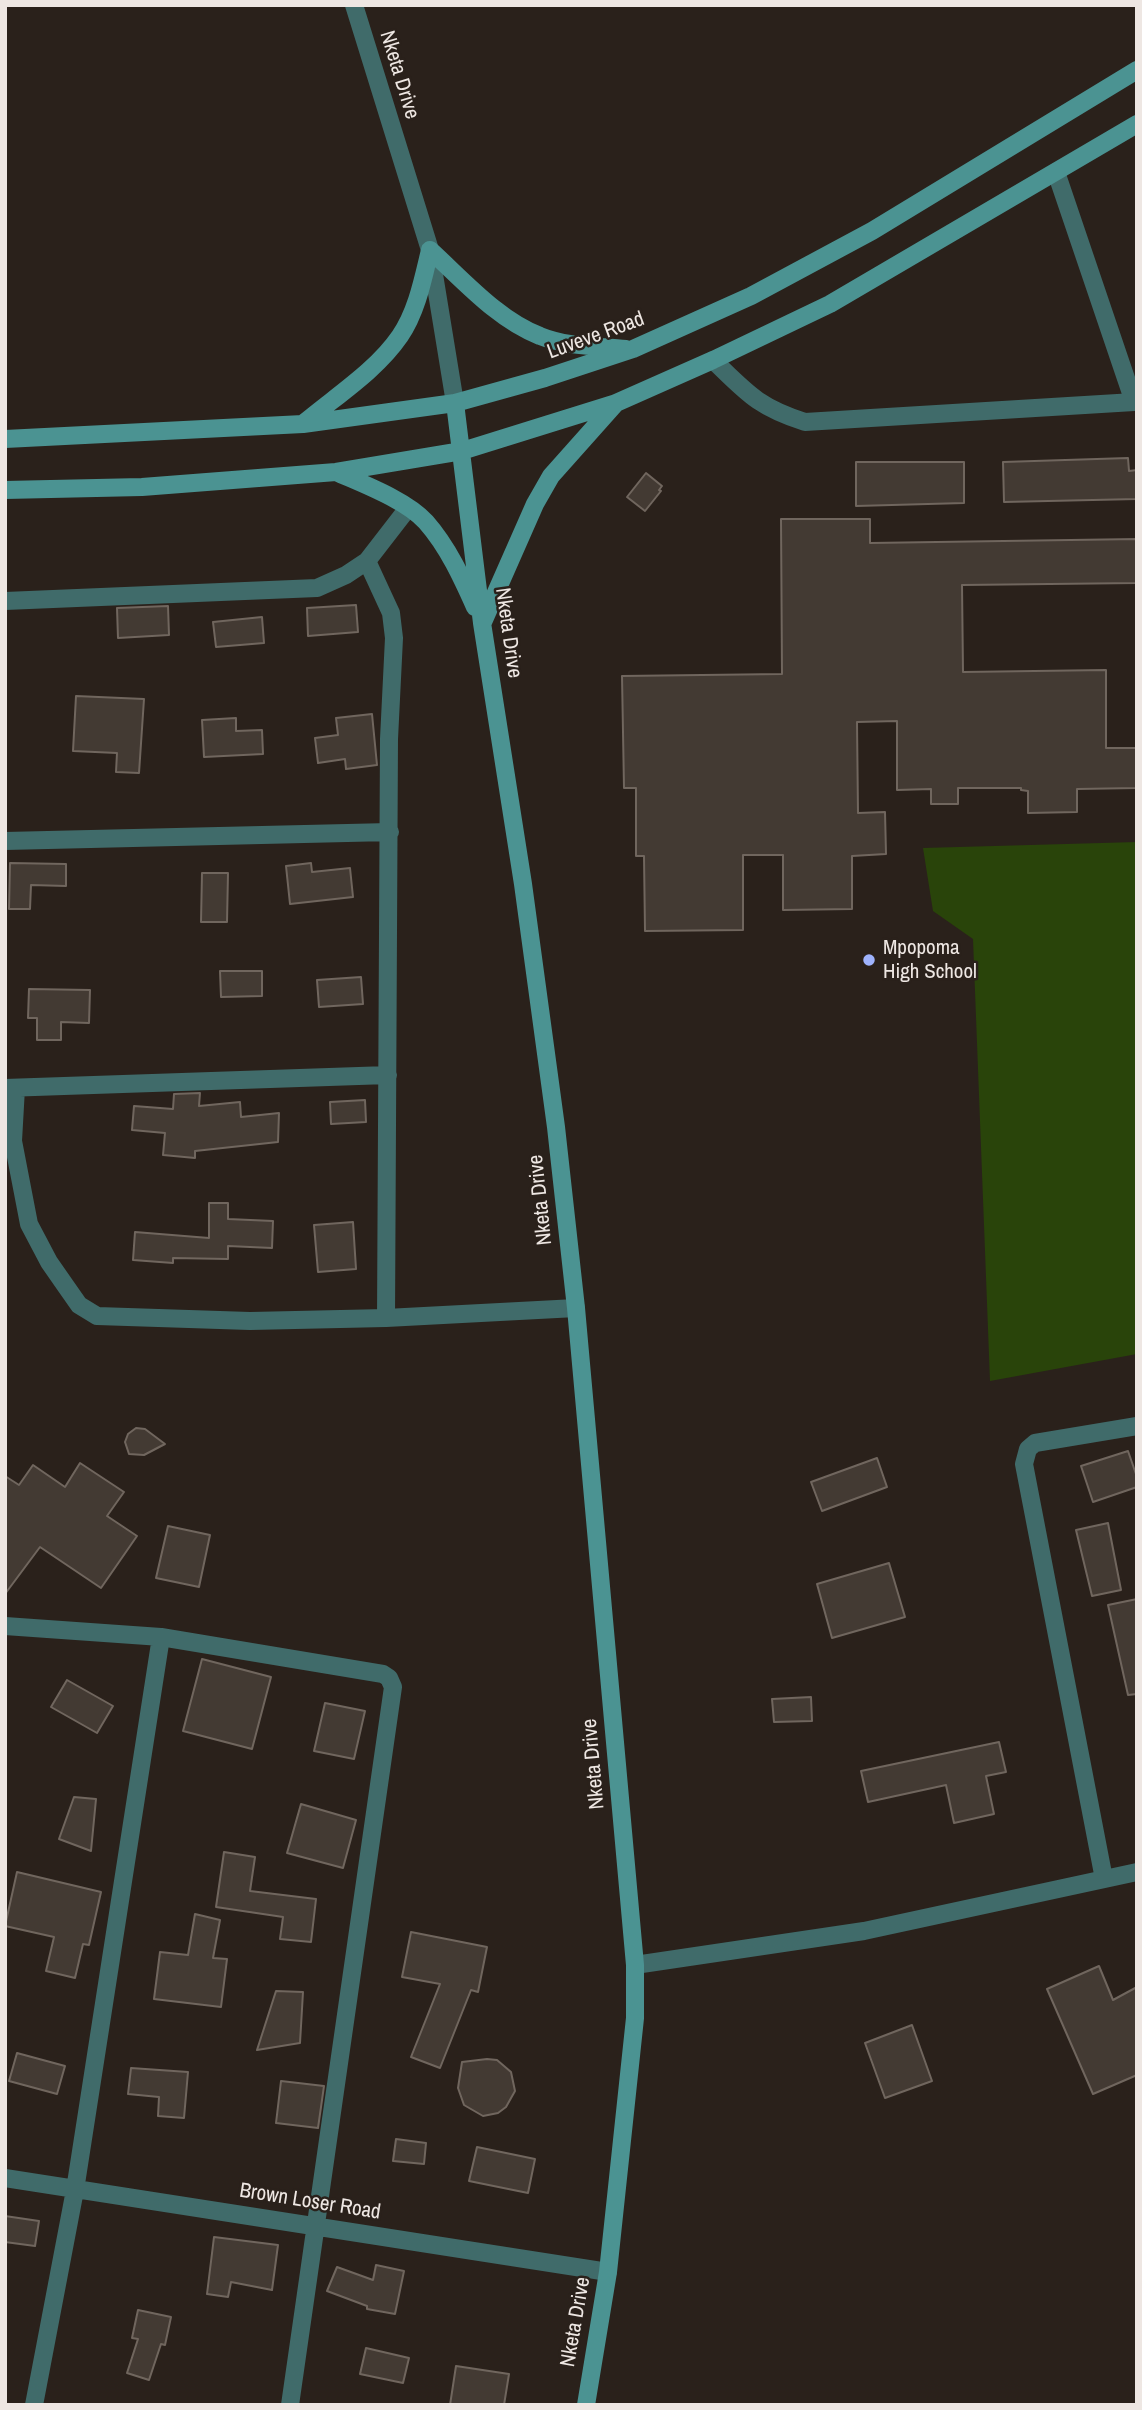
<!DOCTYPE html>
<html>
<head>
<meta charset="utf-8">
<style>
	body { margin:0 }
	#map { position:relative; width:1142px; height:2410px; overflow:hidden; background:#2a211b; font-family:"Archivo Narrow",sans-serif }
	canvas { display:block }
	.frame { position:absolute; inset:0; border:7px solid #eee7e3; pointer-events:none }
</style>
</head>
<body>
<div id="map">
<canvas width="1142" height="2410"></canvas>
<div class="frame"></div>
</div>
<script>
const g = document.querySelector('canvas').getContext('2d');
g.lineJoin = 'round';
function fill(path, color) {
  g.fillStyle = color;
  g.fill(path, 'evenodd');
}
function trace(path, color, width, dash) {
  g.strokeStyle = color;
  g.lineWidth = width;
  g.lineCap = dash ? 'butt' : 'round';
  g.setLineDash(dash || []);
  g.stroke(path);
}
function drawText(font, color, halo, rows, align = 'center') {
  g.font = font + ' "Archivo Narrow",sans-serif';
  g.lineWidth = 5;
  g.setLineDash([]);
  g.textBaseline = 'middle';
  g.strokeStyle = halo;
  g.fillStyle = color;
  for (const [text, x, y, turn = 0] of rows) {
    g.save();
    g.translate(x, y);
    g.rotate((+turn || 0) * Math.PI / 180);
    g.textAlign = isNaN(turn) ? turn : align;
    if (halo) g.strokeText(text, 0, 0);
    g.fillText(text, 0, 0);
    g.restore();
  }
}
fill(new Path2D(`
	M 1137,842 L 1137,1354 L 990,1381 L 973,939 L 933,911 L 923,848 Z`), '#29440a');
const building = new Path2D(`
	M 1128,458 L 1129,471 L 1137,470 L 1137,499 L 1004,502 L 1003,462 Z
	M 856,462 L 964,462 L 964,503 L 856,506 Z
	M 646,473 L 662,486 L 659,490 L 661,491 L 645,511 L 627,497 Z
	M 781,519 L 870,519 L 870,543 L 1137,539 L 1137,583 L 962,585 L 963,672 L 1106,670 L 1106,748 L 1137,748 L 1137,788 L 1077,789 L 1077,812 L 1028,813 L 1028,791 L 1021,790 L 1021,788 L 958,788 L 958,804 L 931,804 L 931,789 L 897,790 L 897,721 L 857,722 L 858,813 L 885,812 L 886,854 L 852,856 L 852,909 L 783,910 L 783,855 L 743,855 L 743,930 L 645,931 L 644,856 L 636,856 L 636,788 L 624,788 L 622,676 L 782,674 Z
	M 356,605 L 358,632 L 308,636 L 307,608 Z
	M 168,606 L 169,635 L 118,638 L 117,608 Z
	M 262,617 L 264,643 L 216,647 L 213,622 Z
	M 76,696 L 144,699 L 139,773 L 116,772 L 117,753 L 73,751 Z
	M 372,714 L 377,765 L 346,769 L 345,759 L 318,763 L 315,738 L 338,735 L 336,718 Z
	M 236,718 L 236,731 L 262,730 L 263,754 L 204,757 L 202,720 Z
	M 10,863 L 66,864 L 66,886 L 31,885 L 30,909 L 9,909 Z
	M 311,863 L 312,872 L 350,868 L 353,897 L 290,904 L 286,866 Z
	M 202,873 L 228,873 L 227,922 L 201,922 Z
	M 220,971 L 262,971 L 262,996 L 221,997 Z
	M 361,977 L 363,1004 L 319,1007 L 317,980 Z
	M 29,989 L 90,990 L 89,1023 L 61,1022 L 61,1040 L 37,1040 L 37,1018 L 28,1018 Z
	M 200,1093 L 199,1106 L 240,1102 L 241,1117 L 279,1113 L 278,1142 L 195,1151 L 195,1158 L 163,1155 L 165,1133 L 132,1130 L 134,1106 L 173,1109 L 174,1094 Z
	M 365,1100 L 366,1122 L 331,1124 L 330,1102 Z
	M 209,1203 L 228,1203 L 228,1219 L 273,1221 L 272,1248 L 228,1246 L 228,1259 L 173,1258 L 173,1263 L 133,1260 L 135,1232 L 209,1238 Z
	M 353,1222 L 356,1269 L 318,1272 L 314,1225 Z
	M 136,1428 L 145,1429 L 165,1444 L 144,1455 L 129,1454 L 125,1442 L 128,1434 Z
	M 1128,1451 L 1137,1477 L 1137,1487 L 1093,1502 L 1081,1466 Z
	M 877,1458 L 887,1487 L 822,1511 L 811,1482 Z
	M 80,1463 L 124,1492 L 107,1516 L 137,1536 L 101,1588 L 40,1547 L 5,1594 L 5,1476 L 19,1485 L 33,1465 L 65,1487 Z
	M 1108,1523 L 1121,1590 L 1092,1596 L 1076,1530 Z
	M 168,1526 L 210,1535 L 199,1587 L 156,1578 Z
	M 889,1563 L 905,1617 L 832,1638 L 817,1584 Z
	M 1137,1599 L 1137,1694 L 1128,1695 L 1108,1605 Z
	M 202,1659 L 271,1677 L 252,1749 L 183,1731 Z
	M 67,1680 L 113,1706 L 97,1733 L 51,1707 Z
	M 811,1697 L 812,1721 L 774,1722 L 772,1699 Z
	M 325,1703 L 365,1711 L 354,1759 L 314,1751 Z
	M 999,1742 L 1006,1772 L 986,1776 L 994,1814 L 954,1823 L 946,1785 L 868,1802 L 861,1771 Z
	M 74,1797 L 96,1799 L 91,1851 L 59,1839 Z
	M 301,1804 L 356,1820 L 343,1868 L 287,1853 Z
	M 224,1852 L 255,1857 L 250,1891 L 316,1899 L 311,1942 L 280,1939 L 283,1917 L 216,1907 Z
	M 17,1872 L 101,1892 L 89,1945 L 83,1944 L 75,1978 L 46,1971 L 54,1937 L 5,1926 Z
	M 195,1914 L 220,1920 L 213,1958 L 227,1959 L 221,2007 L 154,1999 L 160,1952 L 188,1955 Z
	M 411,1932 L 487,1947 L 478,1992 L 471,1990 L 440,2068 L 411,2057 L 440,1984 L 402,1977 Z
	M 1099,1966 L 1113,2000 L 1137,1987 L 1137,2075 L 1093,2094 L 1047,1989 Z
	M 276,1991 L 303,1992 L 300,2043 L 257,2050 Z
	M 912,2025 L 932,2081 L 885,2098 L 865,2043 Z
	M 17,2053 L 65,2066 L 57,2094 L 9,2081 Z
	M 487,2059 L 497,2060 L 511,2072 L 515,2091 L 506,2107 L 498,2113 L 483,2116 L 464,2105 L 458,2088 L 462,2062 Z
	M 131,2068 L 188,2072 L 184,2118 L 158,2116 L 159,2097 L 128,2094 Z
	M 281,2081 L 324,2086 L 318,2128 L 276,2123 Z
	M 396,2139 L 426,2143 L 424,2164 L 393,2161 Z
	M 477,2147 L 535,2159 L 528,2193 L 469,2181 Z
	M 5,2216 L 39,2221 L 35,2246 L 5,2242 Z
	M 214,2237 L 278,2245 L 272,2290 L 231,2282 L 228,2297 L 207,2294 Z
	M 376,2265 L 404,2271 L 395,2314 L 367,2309 L 367,2306 L 327,2291 L 337,2267 L 373,2280 Z
	M 138,2310 L 171,2317 L 165,2345 L 161,2344 L 149,2380 L 127,2373 L 138,2339 L 132,2338 Z
	M 366,2348 L 409,2358 L 403,2383 L 360,2374 Z
	M 456,2366 L 509,2374 L 504,2405 L 450,2405 Z`);
fill(building, '#433a33');
trace(building, '#70665e', 2);
trace(new Path2D(`
	M 354,5 L 430,250 L 455,403
	M 1056,172 L 1134,402 L 1137,402
	M 713,360 C 747,393 758,407 805,422 L 1134,402
	M 367,561 L 391,613 L 394,638 L 389,739 L 386,1318
	M 5,601 L 317,588 L 346,575 L 367,561 L 408,508
	M 5,841 L 390,832
	M 5,1088 L 388,1075
	M 16,1088 L 13,1141 L 29,1224 L 49,1262 L 65,1285 L 79,1305 L 97,1316 L 250,1321 L 386,1318 L 576,1308
	M 5,1626 L 161,1637 L 383,1674 L 389,1678 L 393,1687 L 290,2405
	M 1104,1879 L 1024,1464 L 1028,1449 L 1035,1443 L 1137,1426
	M 635,1965 L 864,1931 L 1137,1872
	M 5,2178 L 608,2272
	M 34,2405 L 75,2190 L 161,1637`), '#406b6a', 18);
trace(new Path2D(`
	M 455,403 L 482,623 L 523,884 L 556,1127 L 576,1308 L 635,1965 L 635,2018 L 608,2272 L 586,2405
	M 304,423 C 336,396 376,371 400,336 C 417,311 423,279 430,250 C 463,280 498,320 540,336 C 567,347 598,346 626,349
	M 5,439 L 303,424 L 455,403 L 545,378 L 633,349 L 751,296 L 872,231 L 1137,70
	M 336,472 C 363,484 406,500 426,522 C 448,547 462,578 475,607
	M 5,490 L 142,487 L 336,472 L 462,451 L 616,403 L 713,360 L 830,304 L 1137,124
	M 483,622 L 535,504 L 551,476 L 616,403`), '#4b9392', 18);
for (const [x, y, r, color] of [
	[869,960,7,"#9fb3fd"]
]) {
  const dot = new Path2D();
  dot.arc(x, y, r, 0, 2 * Math.PI);
  g.fillStyle = color;
  g.fill(dot);
  trace(dot, '#2a211b', 2.5);
}
drawText('21px', '#eee7e3', '#2a211b', [
	["Nketa Drive",399,75,73],
	["Luveve Road",596,336,-20],
	["Nketa Drive",508,633,82],
	["Nketa Drive",541,1200,-96],
	["Nketa Drive",594,1764,-95],
	["Brown Loser Road",310,2202,9],
	["Nketa Drive",576,2322,-80]
]);
drawText('21px', '#eee7e3', '#2a211b', [
	["Mpopoma",883,948],
	["High School",883,972]
], 'left');
</script>
</body>
</html>
